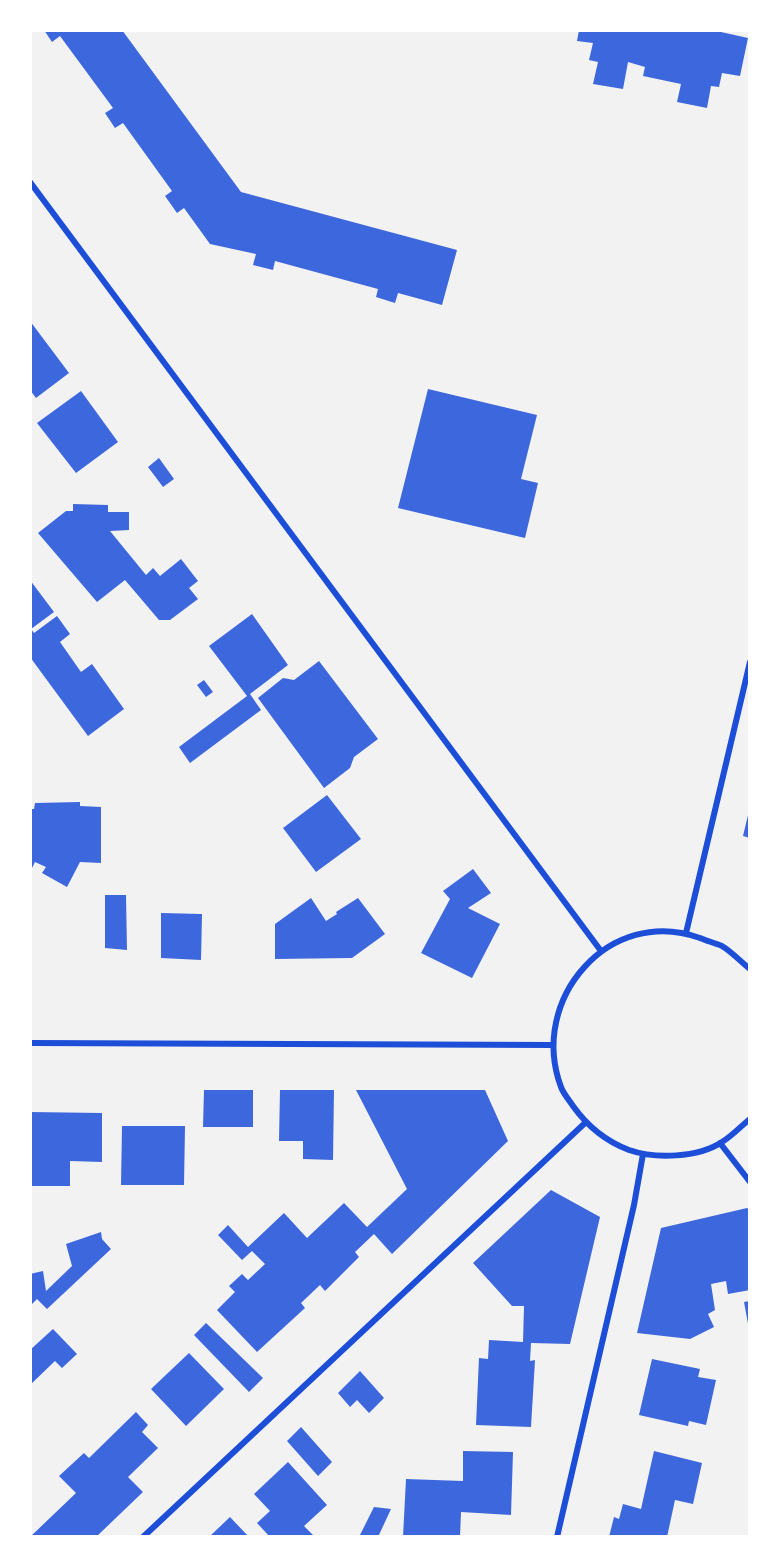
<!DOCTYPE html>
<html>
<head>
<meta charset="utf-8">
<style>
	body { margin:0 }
	#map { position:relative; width:780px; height:1567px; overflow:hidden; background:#f2f2f2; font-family:Jost,sans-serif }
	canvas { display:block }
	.frame { position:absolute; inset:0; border:32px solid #fff; pointer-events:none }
</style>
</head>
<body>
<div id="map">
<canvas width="780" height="1567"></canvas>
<div class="frame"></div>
</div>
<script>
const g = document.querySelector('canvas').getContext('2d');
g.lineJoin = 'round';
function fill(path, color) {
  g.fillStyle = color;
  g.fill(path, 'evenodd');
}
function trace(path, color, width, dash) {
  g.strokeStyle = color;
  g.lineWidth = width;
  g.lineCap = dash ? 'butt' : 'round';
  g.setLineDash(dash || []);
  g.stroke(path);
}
fill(new Path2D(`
	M 44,30 L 122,30 L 241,192 L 457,250 L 442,305 L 398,293 L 395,303 L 376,297 L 378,289 L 275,261 L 273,270 L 253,265 L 256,254 L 210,244 L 184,208 L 177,213 L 165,196 L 172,191 L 123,123 L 115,128 L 105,113 L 113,108 L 60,36 L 52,42 Z
	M 579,30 L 721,30 L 721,32 L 748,38 L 740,76 L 722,73 L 719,87 L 711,86 L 707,108 L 677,102 L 681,84 L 643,76 L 645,67 L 628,62 L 623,89 L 593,84 L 598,62 L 589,60 L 593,43 L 577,41 Z
	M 30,321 L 69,373 L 36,398 L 30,390 Z
	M 428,389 L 537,415 L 521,479 L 538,483 L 525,538 L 398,508 Z
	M 81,391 L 118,442 L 76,473 L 37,423 Z
	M 159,458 L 174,479 L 163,487 L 148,467 Z
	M 73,504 L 108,505 L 108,512 L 129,512 L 129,530 L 110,531 L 146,575 L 153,568 L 160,576 L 181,559 L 198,581 L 189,588 L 198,599 L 170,620 L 159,620 L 125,580 L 97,602 L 38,533 L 66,511 L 73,511 Z
	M 30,580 L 54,612 L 31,629 L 34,633 L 57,616 L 70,634 L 60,642 L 81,672 L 92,664 L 124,709 L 88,736 L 30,657 Z
	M 252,614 L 288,665 L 250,694 L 261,710 L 190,763 L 179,747 L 247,696 L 209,646 Z
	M 319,661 L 378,739 L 354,757 L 350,768 L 324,788 L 258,698 L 283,678 L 294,680 Z
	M 204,680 L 213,692 L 206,697 L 197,685 Z
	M 327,795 L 361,839 L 316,872 L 283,828 Z
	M 80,802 L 80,806 L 101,807 L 101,863 L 80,862 L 67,887 L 42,873 L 46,867 L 35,862 L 30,872 L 30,809 L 34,809 L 35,803 Z
	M 749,811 L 750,811 L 750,838 L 743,836 Z
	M 473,869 L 491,893 L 468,908 L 500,924 L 472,978 L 421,953 L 450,899 L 443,891 Z
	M 105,895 L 126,895 L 127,950 L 105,948 Z
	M 311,898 L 326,921 L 337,914 L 336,912 L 358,898 L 385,934 L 352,958 L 275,959 L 275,924 Z
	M 161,913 L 202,914 L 201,960 L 161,958 Z
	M 204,1090 L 253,1090 L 253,1127 L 203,1127 Z
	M 280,1090 L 334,1090 L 333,1160 L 303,1159 L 303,1141 L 279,1141 Z
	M 356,1090 L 485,1090 L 508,1141 L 392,1254 L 374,1234 L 355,1252 L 359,1257 L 325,1291 L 320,1285 L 301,1303 L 305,1308 L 257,1352 L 217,1310 L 235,1292 L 229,1286 L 242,1274 L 248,1280 L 265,1264 L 252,1251 L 242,1260 L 218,1235 L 228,1225 L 248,1247 L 284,1213 L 307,1238 L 344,1203 L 367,1227 L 407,1189 Z
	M 30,1112 L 102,1113 L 102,1162 L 70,1161 L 70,1186 L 31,1186 Z
	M 122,1126 L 185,1126 L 184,1185 L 121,1185 Z
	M 551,1190 L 600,1217 L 570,1344 L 531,1343 L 530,1361 L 535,1360 L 531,1427 L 476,1425 L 479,1358 L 488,1359 L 489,1340 L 523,1342 L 524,1306 L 512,1306 L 473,1263 Z
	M 747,1208 L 750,1210 L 750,1290 L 728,1294 L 726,1281 L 711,1284 L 715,1310 L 708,1314 L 714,1327 L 690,1339 L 637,1333 L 661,1228 Z
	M 101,1232 L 102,1239 L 111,1249 L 47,1309 L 37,1299 L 30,1306 L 30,1274 L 43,1271 L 46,1291 L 72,1266 L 66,1244 Z
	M 750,1301 L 750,1329 L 749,1329 L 744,1302 Z
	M 206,1323 L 263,1378 L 249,1392 L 194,1335 Z
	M 53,1329 L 77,1354 L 62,1368 L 55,1361 L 30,1385 L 30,1350 Z
	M 189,1353 L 224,1389 L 186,1426 L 151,1389 Z
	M 652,1359 L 700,1369 L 698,1377 L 716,1380 L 706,1425 L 689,1421 L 688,1426 L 639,1415 Z
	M 360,1371 L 384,1398 L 369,1413 L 357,1400 L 350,1407 L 338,1393 Z
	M 136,1412 L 148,1425 L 142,1432 L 158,1448 L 128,1477 L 143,1492 L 96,1537 L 30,1537 L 76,1493 L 59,1476 L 84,1453 L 89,1458 Z
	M 301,1427 L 332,1462 L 318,1476 L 287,1441 Z
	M 463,1451 L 513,1452 L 511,1515 L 461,1512 L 460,1537 L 403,1537 L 406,1479 L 463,1481 Z
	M 654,1451 L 702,1463 L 693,1504 L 675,1500 L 667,1537 L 609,1537 L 614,1517 L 619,1519 L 623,1504 L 641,1509 Z
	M 288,1462 L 327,1505 L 304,1526 L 315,1537 L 270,1537 L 257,1523 L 270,1511 L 254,1494 Z
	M 374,1507 L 391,1509 L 378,1537 L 359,1537 Z
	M 230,1517 L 249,1537 L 209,1537 Z`), '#3d67dc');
trace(new Path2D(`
	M 30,182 L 601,951
	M 686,933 L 750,662
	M 750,969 C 741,962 732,952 722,946 C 715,943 707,941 700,938 C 610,905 528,999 561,1087 C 563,1093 569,1100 573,1106 C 588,1127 605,1141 629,1150 C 655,1159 698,1158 722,1142 C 732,1136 741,1126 750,1119
	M 30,1043 L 553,1045
	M 720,1143 L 750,1182
	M 143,1537 L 585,1123
	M 557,1537 L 634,1205 L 643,1154`), '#1d4ed8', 6);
</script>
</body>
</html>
